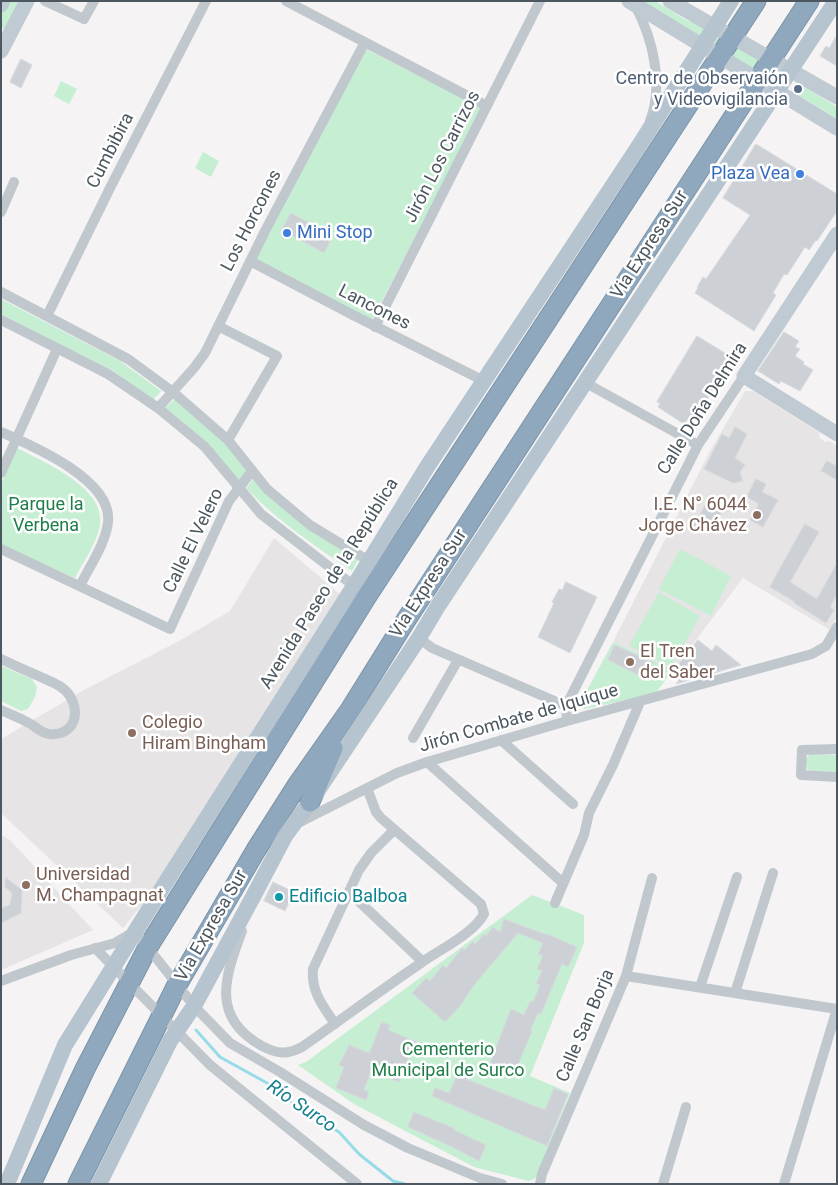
<!DOCTYPE html>
<html>
<head>
<meta charset="utf-8">
<style>
	body { margin:0 }
	#map { position:relative; width:838px; height:1185px; overflow:hidden; background:#f5f3f3; font-family:Roboto,sans-serif }
	canvas { display:block }
	.frame { position:absolute; inset:0; border:2px solid #4c575f; pointer-events:none }
</style>
</head>
<body>
<div id="map">
<canvas width="838" height="1185"></canvas>
<div class="frame"></div>
</div>
<script>
const g = document.querySelector('canvas').getContext('2d');
g.lineJoin = 'round';
function fill(path, color) {
  g.fillStyle = color;
  g.fill(path, 'evenodd');
}
function trace(path, color, width, dash) {
  g.strokeStyle = color;
  g.lineWidth = width;
  g.lineCap = dash ? 'butt' : 'round';
  g.setLineDash(dash || []);
  g.stroke(path);
}
function drawText(font, color, halo, rows, align = 'center') {
  g.font = font + ' Roboto,sans-serif';
  g.lineWidth = 5;
  g.setLineDash([]);
  g.textBaseline = 'middle';
  g.strokeStyle = halo;
  g.fillStyle = color;
  for (const [text, x, y, turn = 0] of rows) {
    g.save();
    g.translate(x, y);
    g.rotate((+turn || 0) * Math.PI / 180);
    g.textAlign = isNaN(turn) ? turn : align;
    if (halo) g.strokeText(text, 0, 0);
    g.fillText(text, 0, 0);
    g.restore();
  }
}
fill(new Path2D(`
	M 745,391 L 753,391 L 819,432 L 820,438 L 825,442 L 829,441 L 837,446 L 837,617 L 830,630 L 743,578 L 673,670 L 613,642 L 709,453 Z
	M 274,538 L 342,596 L 147,899 L 123,928 L 1,813 L 1,739 L 82,691 L 179,641 L 230,611 Z
	M 1,835 L 10,840 L 93,930 L 1,970 Z`), '#e6e4e4');
fill(new Path2D(`
	M 7,1 L 23,1 L 8,31 L 1,28 L 1,12 Z
	M 639,1 L 655,1 L 688,21 L 696,20 L 780,69 L 771,83 Z
	M 366,49 L 482,108 L 372,320 L 254,259 Z
	M 61,81 L 77,89 L 69,104 L 54,96 Z
	M 796,81 L 837,107 L 837,119 L 791,91 L 792,89 L 801,95 L 805,89 L 795,83 Z
	M 203,152 L 219,161 L 211,177 L 195,168 Z
	M 1,299 L 120,361 L 161,391 L 153,400 L 112,370 L 66,348 L 1,314 Z
	M 176,398 L 226,441 L 248,470 L 239,482 L 164,409 Z
	M 17,448 C 44,462 106,488 100,525 C 97,543 83,562 75,578 L 1,545 L 1,484 Z
	M 253,479 L 359,558 L 352,571 C 315,546 278,521 247,489 L 247,487 Z
	M 680,549 L 731,576 L 711,616 L 659,589 Z
	M 659,592 L 700,616 L 671,667 L 629,646 Z
	M 613,642 L 673,670 L 655,694 L 584,709 L 580,703 Z
	M 1,666 L 32,679 L 37,687 L 35,697 L 28,709 L 21,711 L 1,701 Z
	M 810,754 L 837,755 L 837,772 L 807,770 L 805,760 Z
	M 532,895 L 584,915 L 584,943 L 530,1076 L 570,1093 L 536,1178 L 529,1181 L 474,1167 L 354,1104 L 298,1065 L 306,1062 Z`), '#c6eed3');
trace(new Path2D(`
	M 196,1030 L 220,1057 L 276,1088 L 298,1108 L 339,1132 L 359,1154 L 393,1181 L 405,1184`), '#96dce8', 3);
const building = new Path2D(`
	M 837,35 L 837,66 L 820,56 L 826,46 L 829,48 Z
	M 21,59 L 32,65 L 21,88 L 10,82 Z
	M 756,144 L 837,194 L 837,211 L 817,241 L 816,240 L 809,250 L 805,247 L 787,275 L 784,274 L 773,293 L 776,295 L 754,331 L 695,293 L 698,288 L 697,287 L 703,277 L 706,279 L 750,215 L 723,198 Z
	M 291,213 L 333,236 L 324,253 L 282,230 Z
	M 784,332 L 799,341 L 795,347 L 800,349 L 795,356 L 804,362 L 803,364 L 813,370 L 800,391 L 781,381 L 779,384 L 758,371 Z
	M 697,336 L 733,358 L 694,421 L 689,418 L 684,424 L 658,407 L 660,403 L 657,402 Z
	M 735,427 L 747,434 L 735,458 L 745,465 L 740,472 L 743,481 L 733,483 L 704,469 L 722,434 L 729,438 Z
	M 827,461 L 837,466 L 837,480 L 821,471 Z
	M 756,479 L 766,484 L 762,492 L 778,500 L 763,527 L 750,520 L 759,504 L 747,497 Z
	M 707,502 L 723,510 L 710,534 L 694,526 Z
	M 805,524 L 819,532 L 790,582 L 817,599 L 837,563 L 837,594 L 830,607 L 834,610 L 826,623 L 794,603 L 795,602 L 770,587 Z
	M 566,582 L 597,597 L 570,653 L 538,637 L 554,603 L 552,602 L 559,589 L 562,590 Z
	M 698,640 L 712,651 L 716,645 L 741,665 L 676,684 L 679,680 L 674,676 L 681,667 L 678,665 Z
	M 615,645 L 653,663 L 645,678 L 608,660 Z
	M 6,878 L 22,890 L 21,913 L 1,923 L 1,908 L 10,905 L 12,893 L 5,887 Z
	M 273,882 L 294,892 L 285,911 L 264,901 Z
	M 504,919 L 547,935 L 547,934 L 577,947 L 568,967 L 562,964 L 541,1014 L 538,1013 L 530,1031 L 532,1031 L 512,1079 L 488,1068 L 511,1009 L 524,1015 L 530,1001 L 533,1002 L 540,985 L 536,983 L 542,971 L 537,969 L 543,956 L 538,954 L 543,943 L 518,933 L 474,985 L 460,1006 L 445,1022 L 412,993 L 426,978 L 430,981 L 443,965 L 446,968 L 462,948 L 465,950 L 473,941 L 475,944 L 484,934 L 486,936 L 493,927 L 500,932 Z
	M 382,1022 L 390,1025 L 388,1030 L 421,1044 L 418,1052 L 412,1049 L 399,1082 L 371,1071 L 364,1090 L 369,1092 L 366,1100 L 336,1088 L 344,1067 L 339,1065 L 349,1045 L 369,1053 Z
	M 459,1071 L 468,1076 L 466,1079 L 545,1110 L 554,1088 L 568,1094 L 547,1146 L 432,1096 L 435,1088 L 449,1093 Z
	M 414,1112 L 446,1125 L 455,1129 L 454,1130 L 486,1145 L 479,1161 L 450,1146 L 408,1127 Z`);
fill(building, '#cdd0d5');
trace(building, '#d7dade', 1);
const highway = new Path2D(`
	M 310,802 L 333,748
	M 31,1184 L 85,1069 L 148,947 L 367,596 L 756,1
	M 78,1184 L 177,985 L 256,850 L 298,784 L 350,710 L 406,620 L 809,1`);
trace(highway, '#7a94a9', 21);
trace(new Path2D(`
	M 45,1 L 84,19 L 94,1
	M 286,1 L 487,106
	M 635,5 C 653,39 664,85 650,121
	M 1,212 L 14,182
	M 250,261 L 353,315 L 484,381
	M 1,292 L 128,359 L 173,392 L 228,440 L 267,489 L 310,525 L 369,561
	M 47,316 L 111,186 L 206,1
	M 1,320 L 108,374 L 158,408 L 205,447 L 261,514 L 354,586
	M 218,326 L 277,356 L 228,440
	M 375,327 L 540,1
	M 586,383 L 698,445
	M 158,408 L 194,368 L 205,353 L 265,231 L 365,42
	M 1,432 C 33,446 113,480 108,522 C 106,543 89,567 80,586
	M 1,473 L 57,349
	M 1,549 L 170,629 L 229,501 L 252,471
	M 419,638 L 432,648 L 566,706
	M 1,659 C 15,666 29,672 43,678 C 49,681 56,683 61,687 C 83,702 79,737 49,734 C 41,733 36,727 29,723 C 20,718 10,714 1,710
	M 567,721 L 566,706 L 688,465 L 698,445 L 744,376
	M 413,738 L 458,660
	M 501,740 L 573,804
	M 837,749 L 802,750 L 801,775 L 837,777
	M 427,762 L 563,883
	M 298,823 L 397,773 L 427,762 L 567,721 L 812,654 L 826,646 L 837,627
	M 349,892 L 422,961
	M 555,903 L 584,835 L 589,813 L 613,765 L 640,702
	M 242,931 C 225,977 210,1017 262,1046 C 277,1054 287,1055 302,1047 C 342,1019 381,990 421,963 C 439,950 473,934 484,914 L 481,904 L 381,818 L 376,812 L 367,788
	M 95,948 L 210,1065 L 357,1184
	M 626,976 L 837,1009 L 784,1184
	M 1,981 L 71,955 L 115,943 L 135,931 L 194,1006 L 230,1043 L 280,1072 L 364,1125 L 408,1148 L 480,1178 L 502,1184
	M 700,987 L 737,877
	M 735,993 L 773,873
	M 335,1024 C 323,1006 311,992 313,969 L 359,870 L 371,853 L 394,830
	M 540,1184 L 542,1174 L 626,976 L 652,878
	M 663,1184 L 686,1107`), '#c0c8ce', 10);
trace(new Path2D(`
	M 629,1 L 837,128
	M 670,1 L 837,97
	M 1,5 L 3,1
	M 1,51 L 27,1
	M 837,234 L 744,376 L 837,434`), '#c0cad3', 15);
trace(new Path2D(`
	M 7,1184 L 65,1045 L 161,890 L 354,586 L 427,467 L 637,149 L 731,1
	M 99,1184 L 170,1041 L 194,1006 L 254,895 L 285,836 L 310,802 L 419,638 L 438,606 L 836,1`), '#b5c4cf', 16);
trace(highway, '#8fa8bd', 19);
for (const [x, y, r, color] of [
	[798,89,5,"#5c6f8a"],
	[800,174,5,"#3f7fe0"],
	[287,233,5,"#3f7fe0"],
	[757,515,5,"#8d6e63"],
	[630,662,5,"#8d6e63"],
	[132,733,5,"#8d6e63"],
	[26,885,5,"#8d6e63"],
	[279,897,5,"#0f9aa8"]
]) {
  const dot = new Path2D();
  dot.arc(x, y, r, 0, 2 * Math.PI);
  g.fillStyle = color;
  g.fill(dot);
  trace(dot, '#fff', 2);
}
drawText('18px', '#4e5e75', '#fff', [
	["Centro de Observaión",788,79],
	["y Videovigilancia",788,100]
], 'right');
drawText('18px', '#4c575f', '#fff', [
	["Cumbibira",111,151,-63],
	["Jirón Los Carrizos",443,157,-63],
	["Los Horcones",252,221,-63],
	["Via Expresa Sur",650,245,-57],
	["Lancones",374,308,27],
	["Calle Doña Delmira",703,409,-58],
	["Calle El Velero",194,541,-64],
	["Avenida Paseo de la República",330,584,-58],
	["Via Expresa Sur",429,584,-57],
	["Jirón Combate de Iquique",519,719,-16],
	["Via Expresa Sur",212,926,-60],
	["Calle San Borja",586,1026,-67]
]);
drawText('18px', '#366cbe', '#fff', [
	["Plaza Vea",790,174],
	["Mini Stop",297,233,"left"]
], 'right');
drawText('18px', '#1f7e48', '#fff', [
	["Parque la",46,505],
	["Verbena",46,526],
	["Cementerio",448,1050],
	["Municipal de Surco",448,1071]
]);
drawText('18px', '#785e54', '#fff', [
	["I.E. N° 6044",747,505,"right"],
	["Jorge Chávez",747,526,"right"],
	["El Tren",640,652],
	["del Saber",640,673],
	["Colegio",142,723],
	["Hiram Bingham",142,744],
	["Universidad",36,875],
	["M. Champagnat",36,896]
], 'left');
drawText('18px', '#0d838f', '#fff', [
	["Edificio Balboa",289,897]
], 'left');
drawText('italic 19px', '#158090', '#fff', [
	["Río Surco",301,1107,34]
]);
</script>
</body>
</html>
